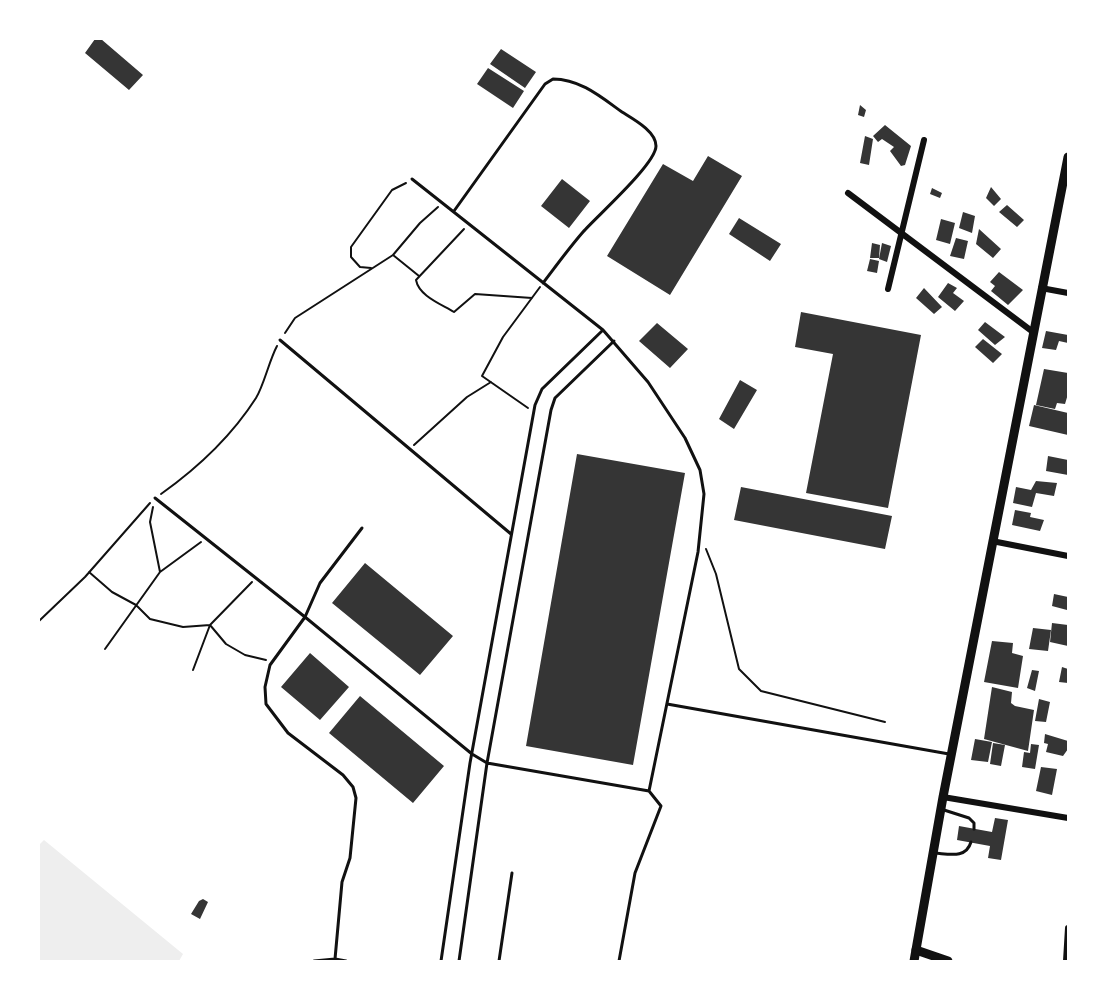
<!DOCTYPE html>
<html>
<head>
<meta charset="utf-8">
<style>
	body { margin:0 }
	#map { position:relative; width:1107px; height:1000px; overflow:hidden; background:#fff; font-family:"Archivo Narrow",sans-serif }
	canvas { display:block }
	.frame { position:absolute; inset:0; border:40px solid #fff; pointer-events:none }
</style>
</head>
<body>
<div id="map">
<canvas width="1107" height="1000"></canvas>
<div class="frame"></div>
</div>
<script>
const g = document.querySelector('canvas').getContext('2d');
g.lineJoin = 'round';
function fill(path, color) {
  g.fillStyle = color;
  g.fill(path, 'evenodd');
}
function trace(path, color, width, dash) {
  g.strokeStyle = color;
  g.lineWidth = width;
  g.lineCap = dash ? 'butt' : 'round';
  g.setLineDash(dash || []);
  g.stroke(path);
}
fill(new Path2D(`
	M 44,840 L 183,954 L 179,961 L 39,961 L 39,845 Z`), '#eee');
fill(new Path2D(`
	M 95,39 L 101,39 L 143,75 L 129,90 L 85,53 Z
	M 501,49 L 536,72 L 525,88 L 490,64 Z
	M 488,68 L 524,91 L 513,108 L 477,84 Z
	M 860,105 L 866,110 L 864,117 L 858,115 Z
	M 885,125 L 911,146 L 905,165 L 901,166 L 890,151 L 894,147 L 882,139 L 878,142 L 873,136 Z
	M 865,136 L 873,139 L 869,165 L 860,163 Z
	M 708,156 L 742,176 L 670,295 L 607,256 L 663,164 L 693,181 Z
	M 562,179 L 590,201 L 569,228 L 541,206 Z
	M 991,187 L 1001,199 L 994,206 L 986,198 Z
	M 932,188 L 942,193 L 940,198 L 930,194 Z
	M 1007,205 L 1024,220 L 1017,227 L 999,212 Z
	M 963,212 L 975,216 L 972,233 L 959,228 Z
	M 739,218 L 781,244 L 770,261 L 729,234 Z
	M 941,219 L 955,223 L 950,244 L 936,240 Z
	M 979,229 L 1001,249 L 993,258 L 976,244 Z
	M 956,238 L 968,241 L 964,259 L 950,256 Z
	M 872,243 L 880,245 L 879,258 L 870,258 Z
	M 882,243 L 891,246 L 887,262 L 879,259 Z
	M 870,259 L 879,261 L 877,273 L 867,271 Z
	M 999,272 L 1023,290 L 1008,305 L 991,291 L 995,286 L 990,282 Z
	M 948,283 L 957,288 L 953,293 L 964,301 L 955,311 L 938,297 Z
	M 924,288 L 942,307 L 934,314 L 916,298 Z
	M 801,312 L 921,335 L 888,508 L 806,493 L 833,354 L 795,347 Z
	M 985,322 L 1005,337 L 995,345 L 978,330 Z
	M 657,323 L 688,349 L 670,368 L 639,341 Z
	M 1046,331 L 1068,335 L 1068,343 L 1059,341 L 1056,350 L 1042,348 Z
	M 983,339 L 1002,354 L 993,363 L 975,347 Z
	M 1044,369 L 1068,373 L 1068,394 L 1065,404 L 1057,403 L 1055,409 L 1036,405 Z
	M 740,380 L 757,390 L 734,429 L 719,419 Z
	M 1034,405 L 1068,413 L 1068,435 L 1029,426 Z
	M 577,454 L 685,473 L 633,765 L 526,746 Z
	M 1048,456 L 1068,460 L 1068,475 L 1046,471 Z
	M 1036,481 L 1057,483 L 1054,496 L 1036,493 L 1032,507 L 1013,503 L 1016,487 L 1031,490 Z
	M 741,487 L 892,516 L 885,549 L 734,520 Z
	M 1015,510 L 1031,513 L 1030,517 L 1044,520 L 1040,531 L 1012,525 Z
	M 365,563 L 453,636 L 420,675 L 332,603 Z
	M 1054,594 L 1068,597 L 1067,610 L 1052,606 Z
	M 1052,623 L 1068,625 L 1068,646 L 1050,642 Z
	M 1033,628 L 1051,630 L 1048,651 L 1029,649 Z
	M 992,641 L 1013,643 L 1012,653 L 1023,656 L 1018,688 L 984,682 Z
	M 310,653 L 349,687 L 320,720 L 281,687 Z
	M 1062,667 L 1068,669 L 1068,683 L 1059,682 Z
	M 1032,670 L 1039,671 L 1035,691 L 1027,688 Z
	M 992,687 L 1012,692 L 1011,703 L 1015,706 L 1034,710 L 1028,751 L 984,739 Z
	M 360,696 L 444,766 L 413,803 L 329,733 Z
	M 1039,699 L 1050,702 L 1046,722 L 1035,721 Z
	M 1045,734 L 1068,741 L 1068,749 L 1063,756 L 1046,752 L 1048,744 L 1044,743 Z
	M 975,739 L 992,742 L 988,762 L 971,760 Z
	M 993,743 L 1005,745 L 1001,766 L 990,764 Z
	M 1031,744 L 1039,745 L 1035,769 L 1022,767 L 1024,752 L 1030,753 Z
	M 1041,767 L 1057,769 L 1052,795 L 1036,791 Z
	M 995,818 L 1008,820 L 1001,860 L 988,858 L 990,846 L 957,840 L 959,826 L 992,832 Z
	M 203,899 L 208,902 L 200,919 L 191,914 L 199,901 Z`), '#353535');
trace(new Path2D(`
	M 464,229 L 416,280 C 419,296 441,304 454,312 L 475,294 L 532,298
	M 371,268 L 360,267 L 351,257 L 351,247 L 392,190 L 406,183
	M 419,276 L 393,255 L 420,223 L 438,207
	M 285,333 L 295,318 L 393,255
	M 528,408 L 482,376 L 503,337 L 540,287
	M 414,445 L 467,397 L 491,382
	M 161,494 C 199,467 231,437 256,398 C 264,385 269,361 277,346
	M 706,549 L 716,574 L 739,669 L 761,691 L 885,722
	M 89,572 L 112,592 L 136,605 L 150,619 L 183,627 L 210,625 L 252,582
	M 160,572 L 201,542
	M 39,621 L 85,577 L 150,503
	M 105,649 L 160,572 L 150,522 L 153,507
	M 193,670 L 210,625 L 226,644 L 245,655 L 266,660`), '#111', 2);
trace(new Path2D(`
	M 412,179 L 603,330 L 648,382 L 685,438 L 700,470 L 704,494 L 698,552 L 649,791 L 661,806 L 635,873 L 619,961
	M 454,211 L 545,84 L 553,79 C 580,79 601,97 622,112 C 633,119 656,131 656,146 C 656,164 596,217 583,232 C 569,248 556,266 543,283
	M 280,340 L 511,534
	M 155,498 L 305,617 L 472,754 L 487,763 L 649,791
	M 667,704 L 949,754
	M 944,810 L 969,818 L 974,823 L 974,829
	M 935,853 C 949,854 966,859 971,842
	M 335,959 L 346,961
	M 314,961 L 335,959 L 342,882 L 350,858 L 356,798 L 353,787 L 343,775 L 288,733 L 266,704 L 265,687 L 270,665 L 305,617 L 320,583 L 362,528
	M 441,961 L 470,763 L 535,405 L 542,389 L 603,330
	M 459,961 L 487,763 L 551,410 L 555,398 L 614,341
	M 499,961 L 512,873`), '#111', 3);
trace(new Path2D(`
	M 848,193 L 1033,332
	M 1041,288 L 1068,293
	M 888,289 L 924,140
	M 992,541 L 1068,556
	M 943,797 L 1068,818
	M 1066,961 L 1068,928`), '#111', 6);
trace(new Path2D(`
	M 916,950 L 948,961`), '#111', 9);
trace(new Path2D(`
	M 914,961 L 943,797 L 1068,157`), '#111', 9);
</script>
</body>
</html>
